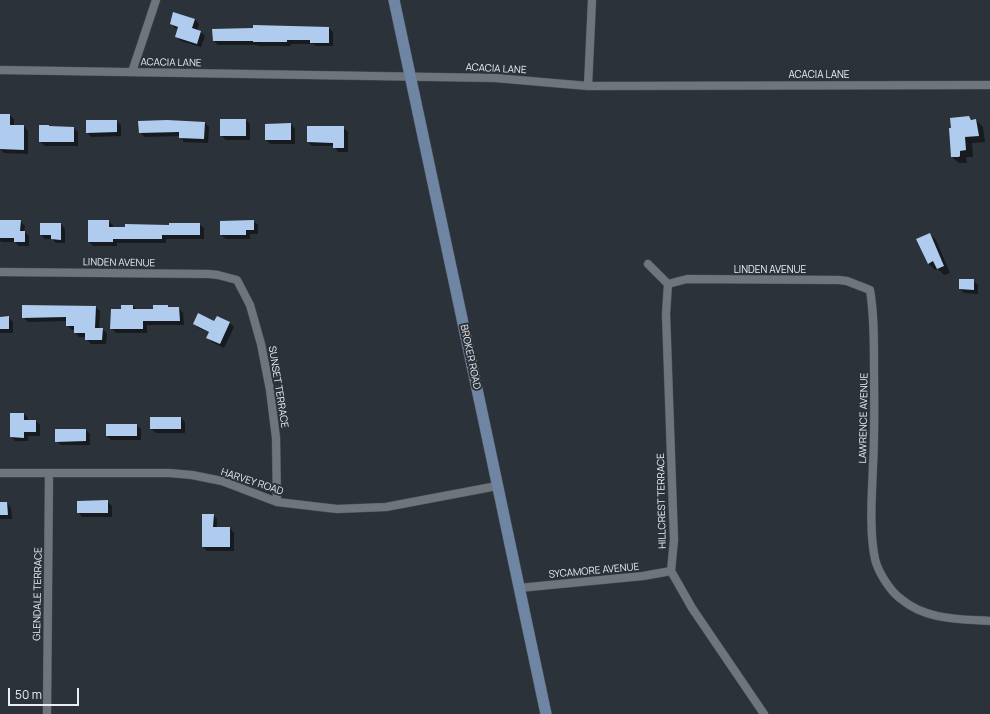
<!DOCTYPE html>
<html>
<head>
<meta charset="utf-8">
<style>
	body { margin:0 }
	#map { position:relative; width:990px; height:714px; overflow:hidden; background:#2c3239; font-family:Manrope,sans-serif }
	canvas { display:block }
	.scale { position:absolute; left:8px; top:688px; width:71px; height:18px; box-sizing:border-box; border:2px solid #eaeef3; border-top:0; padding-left:5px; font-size:12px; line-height:14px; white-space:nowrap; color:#eaeef3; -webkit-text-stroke:3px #2c3239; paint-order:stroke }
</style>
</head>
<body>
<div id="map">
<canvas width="990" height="714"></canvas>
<div class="scale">50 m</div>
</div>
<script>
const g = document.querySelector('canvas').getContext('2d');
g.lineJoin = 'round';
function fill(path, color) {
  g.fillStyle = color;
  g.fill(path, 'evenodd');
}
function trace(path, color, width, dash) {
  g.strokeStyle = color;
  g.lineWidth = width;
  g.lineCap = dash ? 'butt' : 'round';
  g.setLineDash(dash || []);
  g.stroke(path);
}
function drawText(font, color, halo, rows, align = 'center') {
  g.font = font + ' Manrope,sans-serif';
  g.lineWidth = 4;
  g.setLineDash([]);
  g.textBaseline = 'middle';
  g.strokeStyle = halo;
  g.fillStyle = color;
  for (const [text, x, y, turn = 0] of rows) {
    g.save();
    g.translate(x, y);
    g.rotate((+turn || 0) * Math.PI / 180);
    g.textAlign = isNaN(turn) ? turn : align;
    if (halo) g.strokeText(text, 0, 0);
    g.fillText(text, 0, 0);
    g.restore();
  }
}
fill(new Path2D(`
	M 195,19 L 199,24 L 197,30 L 201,32 L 205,36 L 201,47 L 181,41 L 176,37 L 179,29 L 175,28 L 171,23 Z
	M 329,28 L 333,32 L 333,46 L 316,46 L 313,44 L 291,44 L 291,46 L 258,46 L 257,45 L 218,45 L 214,41 Z
	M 0,115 L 10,115 L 14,119 L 14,126 L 24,126 L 28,131 L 28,154 L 4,153 L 0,149 Z
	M 969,117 L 973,120 L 976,120 L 983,127 L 985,142 L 972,143 L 973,157 L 966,157 L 967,163 L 959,163 L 952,157 L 952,128 Z
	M 246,120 L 250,124 L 250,140 L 226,140 L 221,135 Z
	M 116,121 L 121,125 L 121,136 L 91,137 L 87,132 Z
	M 205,123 L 209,127 L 208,143 L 184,142 L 180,136 L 144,137 L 140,132 Z
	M 291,124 L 295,129 L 295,144 L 270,144 L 266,140 Z
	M 49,126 L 51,127 L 74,128 L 78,132 L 78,146 L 45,146 L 40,142 Z
	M 343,127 L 348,132 L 348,152 L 338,152 L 334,146 L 312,146 L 308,142 Z
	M 0,221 L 20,221 L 25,226 L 24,231 L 29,236 L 29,246 L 19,246 L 15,242 L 2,242 L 0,241 Z
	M 108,221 L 113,225 L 113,228 L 199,224 L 204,228 L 204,239 L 166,239 L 166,243 L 117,243 L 117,246 L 93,246 L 89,242 Z
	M 253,221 L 258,225 L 258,234 L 250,234 L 250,239 L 226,239 L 221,235 Z
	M 61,224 L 65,229 L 65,243 L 56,243 L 52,239 L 45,239 L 41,235 Z
	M 930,234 L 936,240 L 950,273 L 944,275 L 938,269 L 935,270 L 928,263 Z
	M 974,281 L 978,285 L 978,294 L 964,293 L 960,289 Z
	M 133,306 L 137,310 L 154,310 L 168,306 L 170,308 L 179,308 L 183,313 L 184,325 L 147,325 L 147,333 L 116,333 L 111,328 L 122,310 Z
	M 95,307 L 100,311 L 99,329 L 102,329 L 107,333 L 106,344 L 91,344 L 86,339 L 86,337 L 79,337 L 75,332 L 75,330 L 72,330 L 67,325 L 67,321 L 28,322 L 23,317 Z
	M 8,317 L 13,322 L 13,333 L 0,333 L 0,318 Z
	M 218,317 L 230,323 L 234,327 L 224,348 L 212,342 L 208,338 L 210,333 L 198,328 L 194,323 L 215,323 Z
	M 24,414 L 28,418 L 28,421 L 36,421 L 40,425 L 40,436 L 28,436 L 28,441 L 15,441 L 11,437 Z
	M 181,418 L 185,422 L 185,433 L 156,433 L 151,429 Z
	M 107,425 L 136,425 L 141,429 L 141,440 L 111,440 L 107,436 Z
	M 86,430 L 90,434 L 90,445 L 61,445 L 56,441 Z
	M 107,501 L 112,506 L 112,517 L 82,517 L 78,512 Z
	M 0,503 L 7,503 L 11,508 L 12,519 L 0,519 Z
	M 213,515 L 217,519 L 217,528 L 230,528 L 234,533 L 234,551 L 207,551 L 203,547 Z`), '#0007');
fill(new Path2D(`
	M 173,12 L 195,19 L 192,28 L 201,31 L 197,44 L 175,37 L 178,27 L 170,24 Z
	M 253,25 L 329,27 L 329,43 L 310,43 L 310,40 L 287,40 L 287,42 L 253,42 L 253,41 L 213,41 L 212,29 L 253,28 Z
	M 0,114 L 10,114 L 10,125 L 24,125 L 24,150 L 0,149 Z
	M 969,116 L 971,120 L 976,119 L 979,136 L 965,137 L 966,150 L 960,151 L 960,156 L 959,157 L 951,157 L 949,128 L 951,128 L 950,118 Z
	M 220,119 L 246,119 L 246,136 L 220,136 Z
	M 86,120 L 117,120 L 117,132 L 86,133 Z
	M 167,120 L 205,122 L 204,139 L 179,138 L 179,132 L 139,133 L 138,121 Z
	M 291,123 L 291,140 L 265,140 L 265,124 Z
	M 39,125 L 49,125 L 49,126 L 74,127 L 74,142 L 39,142 Z
	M 307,126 L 344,126 L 344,148 L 333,148 L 333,143 L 307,142 Z
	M 0,220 L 21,220 L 20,231 L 25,231 L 25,242 L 14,242 L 14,238 L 0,238 Z
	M 88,220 L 109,220 L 109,227 L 125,227 L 125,224 L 169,225 L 169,223 L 200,223 L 200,235 L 162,235 L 162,239 L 113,239 L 113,242 L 88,242 Z
	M 254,220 L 254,230 L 246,230 L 246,235 L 220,235 L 220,221 Z
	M 40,223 L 61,223 L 61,240 L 51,239 L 51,235 L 40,235 Z
	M 930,233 L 944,266 L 937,269 L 933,261 L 928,264 L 916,239 Z
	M 959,279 L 974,279 L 974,290 L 959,289 Z
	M 22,305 L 96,306 L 95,328 L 103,328 L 102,340 L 85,340 L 85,333 L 74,333 L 74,326 L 66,326 L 66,317 L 22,318 Z
	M 121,305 L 133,305 L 133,309 L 153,309 L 153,305 L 168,305 L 168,307 L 179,307 L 180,321 L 143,321 L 143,329 L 110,329 L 111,309 L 121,309 Z
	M 198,313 L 214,321 L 217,316 L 230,322 L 220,344 L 206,338 L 209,332 L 193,324 Z
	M 9,316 L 9,329 L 0,329 L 0,317 Z
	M 10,413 L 24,413 L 24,420 L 36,420 L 36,432 L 24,432 L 24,438 L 10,437 Z
	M 150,417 L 181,417 L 181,429 L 150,429 Z
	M 106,424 L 137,424 L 137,436 L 106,436 Z
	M 55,429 L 86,429 L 86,441 L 55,442 Z
	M 108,500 L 108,513 L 77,513 L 77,501 Z
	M 0,502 L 7,502 L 8,515 L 0,515 Z
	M 202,514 L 214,514 L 213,527 L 230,527 L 230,547 L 202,547 Z`), '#afccef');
const street = new Path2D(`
	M 0,70 L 495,78 L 588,86 L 990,85
	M 132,72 L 156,0
	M 588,86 L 592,0
	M 648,264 L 668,284
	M 0,272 L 209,274 L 218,275 L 237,280 L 250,305 L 261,344 L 270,390 L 276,438 L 277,502
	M 668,284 L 687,279 L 839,280 L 847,281 L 870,290 C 874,314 874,338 874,363 C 874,397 875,431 873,465 C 872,494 869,531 875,559 C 878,572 890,591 901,599 C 926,620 959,619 990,621
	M 668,284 L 666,314 L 674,540 L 671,571 L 692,608 L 764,714
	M 0,473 L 169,473 L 192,475 L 222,481 L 277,502 L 337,509 L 386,507 L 497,486
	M 519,588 L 643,576 L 671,571
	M 47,714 L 49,473`);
const secondary = new Path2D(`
	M 394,0 C 446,238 495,476 546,714`);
trace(street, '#4c5157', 9);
trace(secondary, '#4c5157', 12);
trace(street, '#6e757d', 8);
trace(secondary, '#6e86a3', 11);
drawText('10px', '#eaeef3', '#2c3239', [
	["ACACIA LANE",171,63,1],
	["ACACIA LANE",496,69,3],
	["ACACIA LANE",819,75],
	["LINDEN AVENUE",119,263,1],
	["LINDEN AVENUE",770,270],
	["BROKER ROAD",470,357,78],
	["SUNSET TERRACE",278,387,81],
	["LAWRENCE AVENUE",864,418,-89],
	["HARVEY ROAD",252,482,18],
	["HILLCREST TERRACE",662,501,-91],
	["SYCAMORE AVENUE",594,571,-5],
	["GLENDALE TERRACE",38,594,-89]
]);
</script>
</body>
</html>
